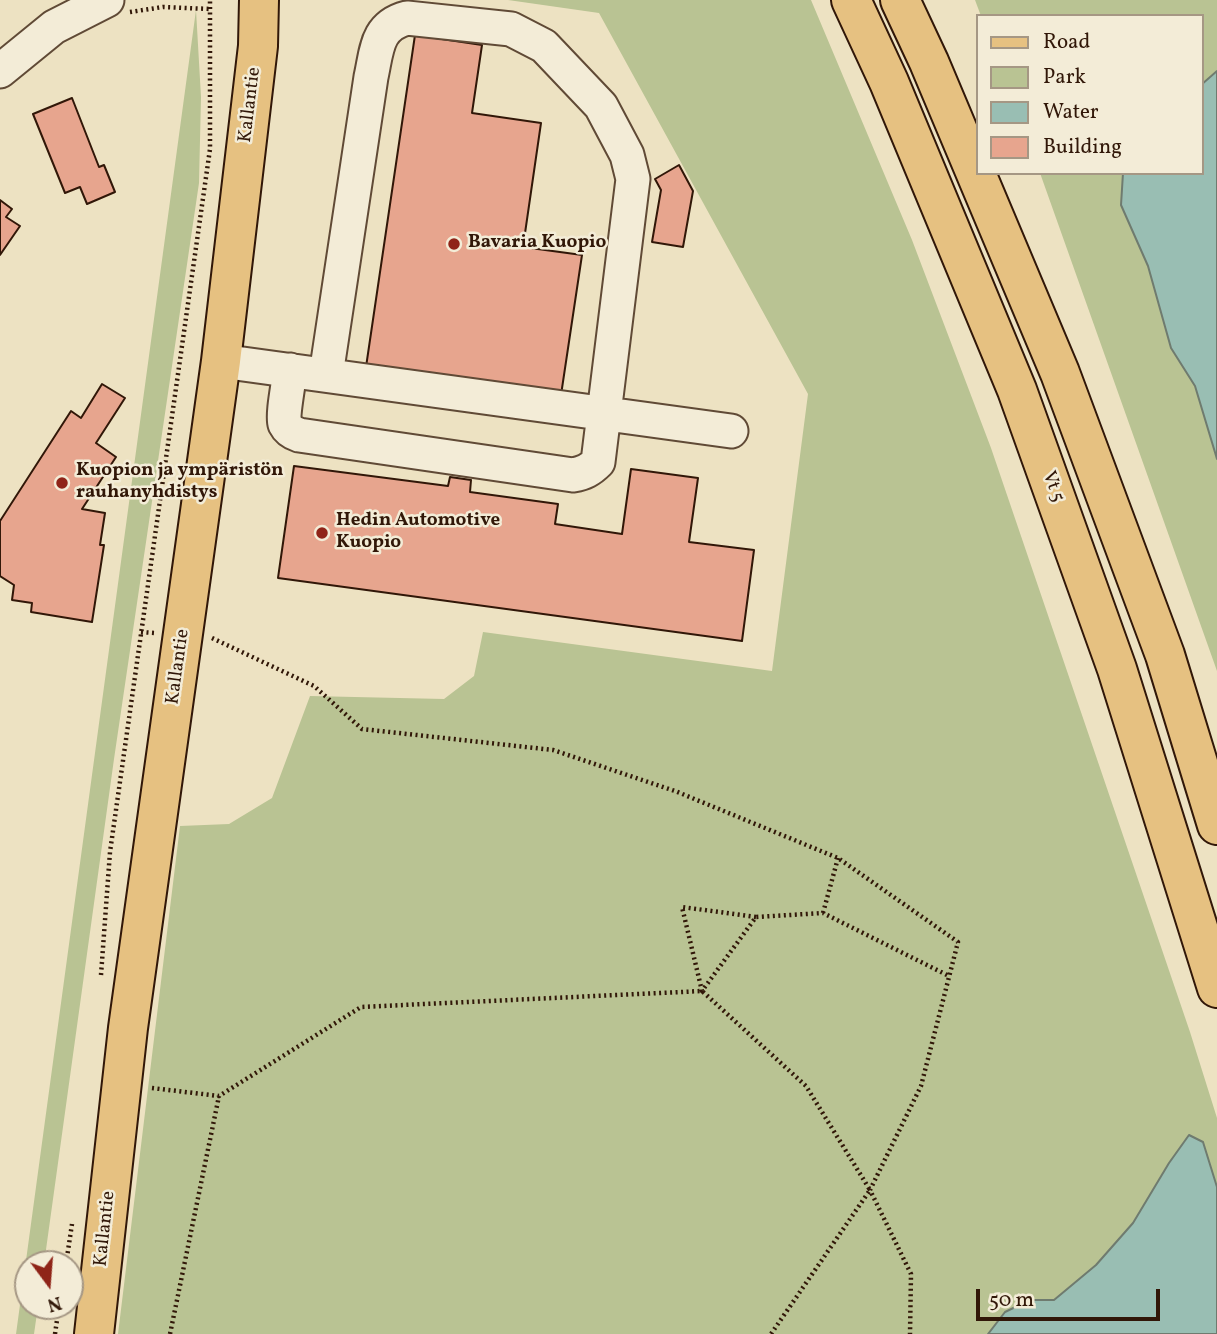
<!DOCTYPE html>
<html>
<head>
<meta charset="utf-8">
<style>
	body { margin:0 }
	#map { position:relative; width:1217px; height:1334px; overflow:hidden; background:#ede2c2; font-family:Vollkorn,serif }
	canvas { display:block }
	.legend { position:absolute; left:976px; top:14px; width:228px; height:161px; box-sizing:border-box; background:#f3ecd7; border:2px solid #a59784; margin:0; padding:9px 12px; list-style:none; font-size:21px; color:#311708 }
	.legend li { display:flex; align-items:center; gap:14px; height:35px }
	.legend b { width:35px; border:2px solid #a59784 }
	.north { position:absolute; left:14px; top:1250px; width:70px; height:70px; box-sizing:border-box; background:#f3ecd7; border:2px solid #a59784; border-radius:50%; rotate:164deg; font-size:19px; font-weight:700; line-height:28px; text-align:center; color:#311708 }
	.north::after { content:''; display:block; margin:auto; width:24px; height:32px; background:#8f2418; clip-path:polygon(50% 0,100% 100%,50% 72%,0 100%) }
	.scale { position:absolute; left:976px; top:1289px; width:184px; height:32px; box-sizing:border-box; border:4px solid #311708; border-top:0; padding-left:9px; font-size:21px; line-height:24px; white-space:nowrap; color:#311708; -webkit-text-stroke:5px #f3ecd7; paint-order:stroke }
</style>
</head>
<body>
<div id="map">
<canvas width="1217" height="1334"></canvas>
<ul class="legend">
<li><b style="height:9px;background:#e6c181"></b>Road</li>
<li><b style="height:19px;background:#b9c393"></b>Park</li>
<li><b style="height:19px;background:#99beb3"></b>Water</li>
<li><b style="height:19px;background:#e7a58e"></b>Building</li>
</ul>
<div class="north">N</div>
<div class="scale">50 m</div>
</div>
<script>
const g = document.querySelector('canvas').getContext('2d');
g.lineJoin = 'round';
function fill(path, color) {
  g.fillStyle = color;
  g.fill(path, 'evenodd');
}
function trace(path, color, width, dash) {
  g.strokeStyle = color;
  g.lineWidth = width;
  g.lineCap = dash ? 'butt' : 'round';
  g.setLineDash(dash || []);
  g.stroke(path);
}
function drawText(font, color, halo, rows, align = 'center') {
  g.font = font + ' Vollkorn,serif';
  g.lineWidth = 5;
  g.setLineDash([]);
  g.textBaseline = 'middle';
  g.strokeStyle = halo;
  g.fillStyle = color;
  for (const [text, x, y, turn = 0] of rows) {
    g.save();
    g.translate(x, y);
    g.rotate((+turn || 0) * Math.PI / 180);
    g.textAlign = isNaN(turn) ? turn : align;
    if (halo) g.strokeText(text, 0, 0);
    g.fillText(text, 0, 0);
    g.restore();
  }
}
fill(new Path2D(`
	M 508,0 L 811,0 L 912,240 L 991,448 L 1190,1032 L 1217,1118 L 1217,1187 L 1203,1142 L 1169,1163 L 1133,1223 L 1096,1265 L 1054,1300 L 1030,1300 L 1005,1312 L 988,1334 L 118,1334 L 180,826 L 229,824 L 272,798 L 310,696 L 444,699 L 474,676 L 483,632 L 772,671 L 808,394 L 599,13 Z
	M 975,0 L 1217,0 L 1217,71 L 1201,85 L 1201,16 L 981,16 Z
	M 196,10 L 201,97 L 199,183 L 114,759 L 44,1264 L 28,1264 L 28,1306 L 38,1306 L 34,1334 L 16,1334 Z
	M 1040,173 L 1123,173 L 1121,205 L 1148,266 L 1171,348 L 1195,386 L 1217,459 L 1217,671 Z`), '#b9c393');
const water = new Path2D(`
	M 1217,71 L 1217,459 L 1195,386 L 1171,348 L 1148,266 L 1121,205 L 1123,173 L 1201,173 L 1201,85 Z
	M 1189,1135 L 1203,1142 L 1217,1187 L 1217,1334 L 988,1334 L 1005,1312 L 1030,1300 L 1054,1300 L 1096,1265 L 1133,1223 L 1169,1163 Z`);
fill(water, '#99beb3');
trace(water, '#6f7b6f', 2);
const building = new Path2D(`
	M 415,35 L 482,45 L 472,113 L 541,123 L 523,247 L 582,255 L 561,395 L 366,367 Z
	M 72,98 L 99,167 L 104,165 L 115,192 L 87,204 L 80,187 L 65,193 L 33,114 Z
	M 679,165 L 693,191 L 683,247 L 652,242 L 661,190 L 655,179 Z
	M 0,200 L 12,209 L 6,217 L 20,226 L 0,255 Z
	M 102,384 L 125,398 L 96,443 L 116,457 L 82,509 L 105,513 L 100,545 L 104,545 L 92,622 L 31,612 L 32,603 L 12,600 L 14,585 L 0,576 L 0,521 L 71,411 L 81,418 Z
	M 294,466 L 448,486 L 450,477 L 471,480 L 470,492 L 558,504 L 555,524 L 622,534 L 631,469 L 698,478 L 689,542 L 754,550 L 742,641 L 278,578 Z`);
fill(building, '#e7a58e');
trace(building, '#311708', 2);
const minor = new Path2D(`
	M 0,71 L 54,27 L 107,0
	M 221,361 L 731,431
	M 290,370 C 289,382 282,415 285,424 C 288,430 293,433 299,435 L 573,475 C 584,473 590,470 598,462 L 633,179 L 627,155 L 601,106 L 544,46 L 511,29 L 407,18 C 376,26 377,50 371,77 L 326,375`);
const major = new Path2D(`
	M 94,1334 L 128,1028 L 221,361 L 258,46 L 259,0`);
const highway = new Path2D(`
	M 851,0 L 889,82 L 1017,390 L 1117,669 L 1217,988
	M 900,0 L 929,62 L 1060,373 L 1165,655 L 1217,825`);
trace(minor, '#604a36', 37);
trace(major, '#311708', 42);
trace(highway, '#311708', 42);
trace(new Path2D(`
	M 130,12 L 163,7 L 210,9
	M 141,632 L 154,633
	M 212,638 L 314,686 L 362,729 L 553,750 L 675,791 L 838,858 L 958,942 L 921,1086 L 870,1190 L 911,1274 L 910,1334
	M 823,913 L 838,858
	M 756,917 L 682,907 L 702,991 L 756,917 L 823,913 L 949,976
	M 101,975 L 110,852 L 210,149 L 210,0
	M 152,1088 L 219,1096 L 361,1007 L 702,991 L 806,1086 L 870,1190 L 771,1334
	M 66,1264 L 72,1224
	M 55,1334 L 59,1306
	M 170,1334 L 219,1096`), '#311708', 4.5, [2, 3.5]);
trace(minor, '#f3ecd7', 33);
trace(major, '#e6c181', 38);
trace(highway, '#e6c181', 38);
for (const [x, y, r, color] of [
	[454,244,7,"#8f2418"],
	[62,483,7,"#8f2418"],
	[322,533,7,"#8f2418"]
]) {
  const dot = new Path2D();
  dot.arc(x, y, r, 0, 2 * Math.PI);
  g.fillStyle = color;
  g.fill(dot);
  trace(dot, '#f3ecd7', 2.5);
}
drawText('19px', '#311708', '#f3ecd7', [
	["Kallantie",251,105,-83],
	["Vt 5",1052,487,70],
	["Kallantie",179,667,-82],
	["Kallantie",106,1229,-84]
]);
drawText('bold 19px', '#311708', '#f3ecd7', [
	["Bavaria Kuopio",468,244],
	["Kuopion ja ympäristön",76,472],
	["rauhanyhdistys",76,494],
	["Hedin Automotive",336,522],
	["Kuopio",336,544]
], 'left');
</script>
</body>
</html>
